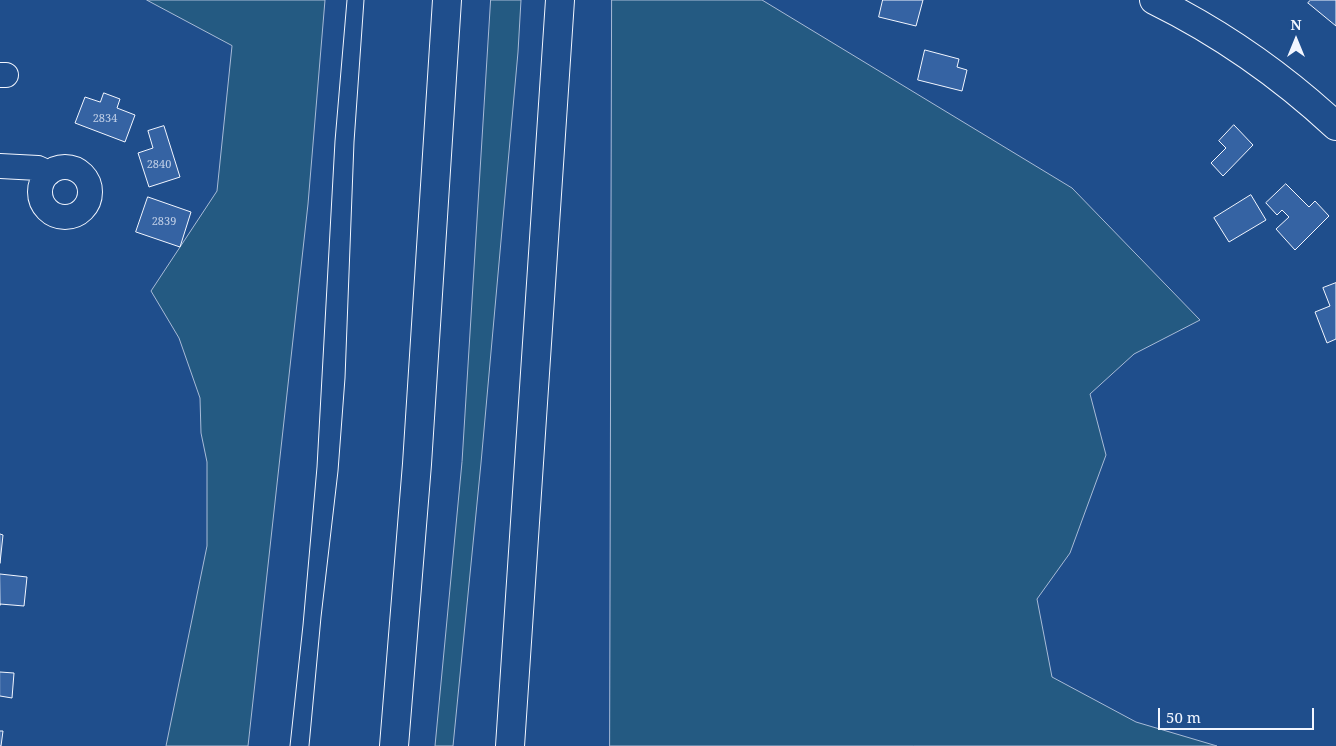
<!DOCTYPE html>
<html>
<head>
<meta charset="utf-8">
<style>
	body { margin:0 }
	#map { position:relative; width:1336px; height:746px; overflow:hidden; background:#1f4e8c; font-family:"Noto Serif",serif }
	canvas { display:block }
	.north { position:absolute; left:1271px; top:15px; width:50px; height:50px; -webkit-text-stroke:4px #1f4e8c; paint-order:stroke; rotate:0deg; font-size:14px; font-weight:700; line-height:20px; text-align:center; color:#f2f6ff }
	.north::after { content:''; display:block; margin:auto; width:18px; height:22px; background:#f2f6ff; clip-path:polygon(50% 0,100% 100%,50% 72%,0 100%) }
	.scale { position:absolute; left:1158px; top:708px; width:156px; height:22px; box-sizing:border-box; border:2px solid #f2f6ff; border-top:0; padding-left:6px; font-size:15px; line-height:18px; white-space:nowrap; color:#f2f6ff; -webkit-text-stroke:4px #1f4e8c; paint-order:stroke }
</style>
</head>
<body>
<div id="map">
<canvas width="1336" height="746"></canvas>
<div class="north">N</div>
<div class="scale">50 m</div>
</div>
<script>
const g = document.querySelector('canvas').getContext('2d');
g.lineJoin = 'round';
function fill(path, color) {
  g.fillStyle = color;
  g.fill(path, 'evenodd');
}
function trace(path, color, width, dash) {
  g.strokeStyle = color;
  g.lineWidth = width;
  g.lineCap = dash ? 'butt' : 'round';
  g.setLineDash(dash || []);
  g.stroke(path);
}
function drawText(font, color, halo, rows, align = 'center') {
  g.font = font + ' "Noto Serif",serif';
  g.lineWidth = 4;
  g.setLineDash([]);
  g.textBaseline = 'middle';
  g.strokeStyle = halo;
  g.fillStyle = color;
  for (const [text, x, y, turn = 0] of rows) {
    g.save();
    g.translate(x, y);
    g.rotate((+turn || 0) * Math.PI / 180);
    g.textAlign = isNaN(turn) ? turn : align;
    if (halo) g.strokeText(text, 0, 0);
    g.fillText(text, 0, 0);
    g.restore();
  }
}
const green = new Path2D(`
	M 147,0 L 325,0 L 308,204 L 248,746 L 166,746 L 207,546 L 207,462 L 201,433 L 200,398 L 179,338 L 151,291 L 217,191 L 232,46 Z
	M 491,0 L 521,0 L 518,52 L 481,463 L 453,746 L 435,746 L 462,462 Z
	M 612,0 L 762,0 L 1072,188 L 1200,320 L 1134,354 L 1090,394 L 1106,455 L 1070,553 L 1037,599 L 1052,677 L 1136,722 L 1217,746 L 610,746 Z`);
fill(green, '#245a82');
trace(green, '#a8bbd7', 1);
const building = new Path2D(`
	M 883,0 L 923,0 L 916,26 L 879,17 Z
	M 1311,0 L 1336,0 L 1336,26 L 1308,3 Z
	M 925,50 L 959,59 L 957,67 L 967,70 L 962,91 L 918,80 Z
	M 104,93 L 120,99 L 117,108 L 135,115 L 125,142 L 75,123 L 85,97 L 100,102 Z
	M 1234,125 L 1253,145 L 1223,176 L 1211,163 L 1226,148 L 1219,141 Z
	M 164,126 L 180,177 L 149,187 L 138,153 L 153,148 L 148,131 Z
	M 1286,184 L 1309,207 L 1315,201 L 1329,216 L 1295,250 L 1276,229 L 1289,217 L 1282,210 L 1277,215 L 1266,203 Z
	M 1251,195 L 1266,220 L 1229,242 L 1214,218 Z
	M 148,197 L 191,212 L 180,247 L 136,232 Z
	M 1336,283 L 1336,339 L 1327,343 L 1315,312 L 1330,306 L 1323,288 Z
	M 0,534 L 3,535 L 0,563 Z
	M 0,574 L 27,577 L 24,606 L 0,604 L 0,605 Z
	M 0,672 L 14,673 L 12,698 L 0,696 Z
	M 0,731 L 3,731 L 1,746 L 0,746 Z`);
fill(building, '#3563a3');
trace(building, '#f2f6ff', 1);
const minor = new Path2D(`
	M 0,75 L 6,75
	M 0,166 L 38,168 L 49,173
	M40 192a25 25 0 1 1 50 0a25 25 0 1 1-50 0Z`);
const major = new Path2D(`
	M 1154,0 C 1221,33 1281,75 1336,126`);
const highway = new Path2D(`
	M 394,746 L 417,464 L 447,0
	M 510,746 L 560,0`);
trace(minor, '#f2f6ff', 26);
trace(major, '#f2f6ff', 30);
trace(highway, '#f2f6ff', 30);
trace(minor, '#1f4e8c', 24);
trace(major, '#1f4e8c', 28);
trace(highway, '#1f4e8c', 28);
trace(new Path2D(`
	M 290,746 L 303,625 L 317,467 L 335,141 L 347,0
	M 309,746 L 321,617 L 338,471 L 345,378 L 354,142 L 364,0`), '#f2f6ff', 1);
drawText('11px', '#c3d1e8', null, [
	["2834",105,119],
	["2840",159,165],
	["2839",164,222]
]);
</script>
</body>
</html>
